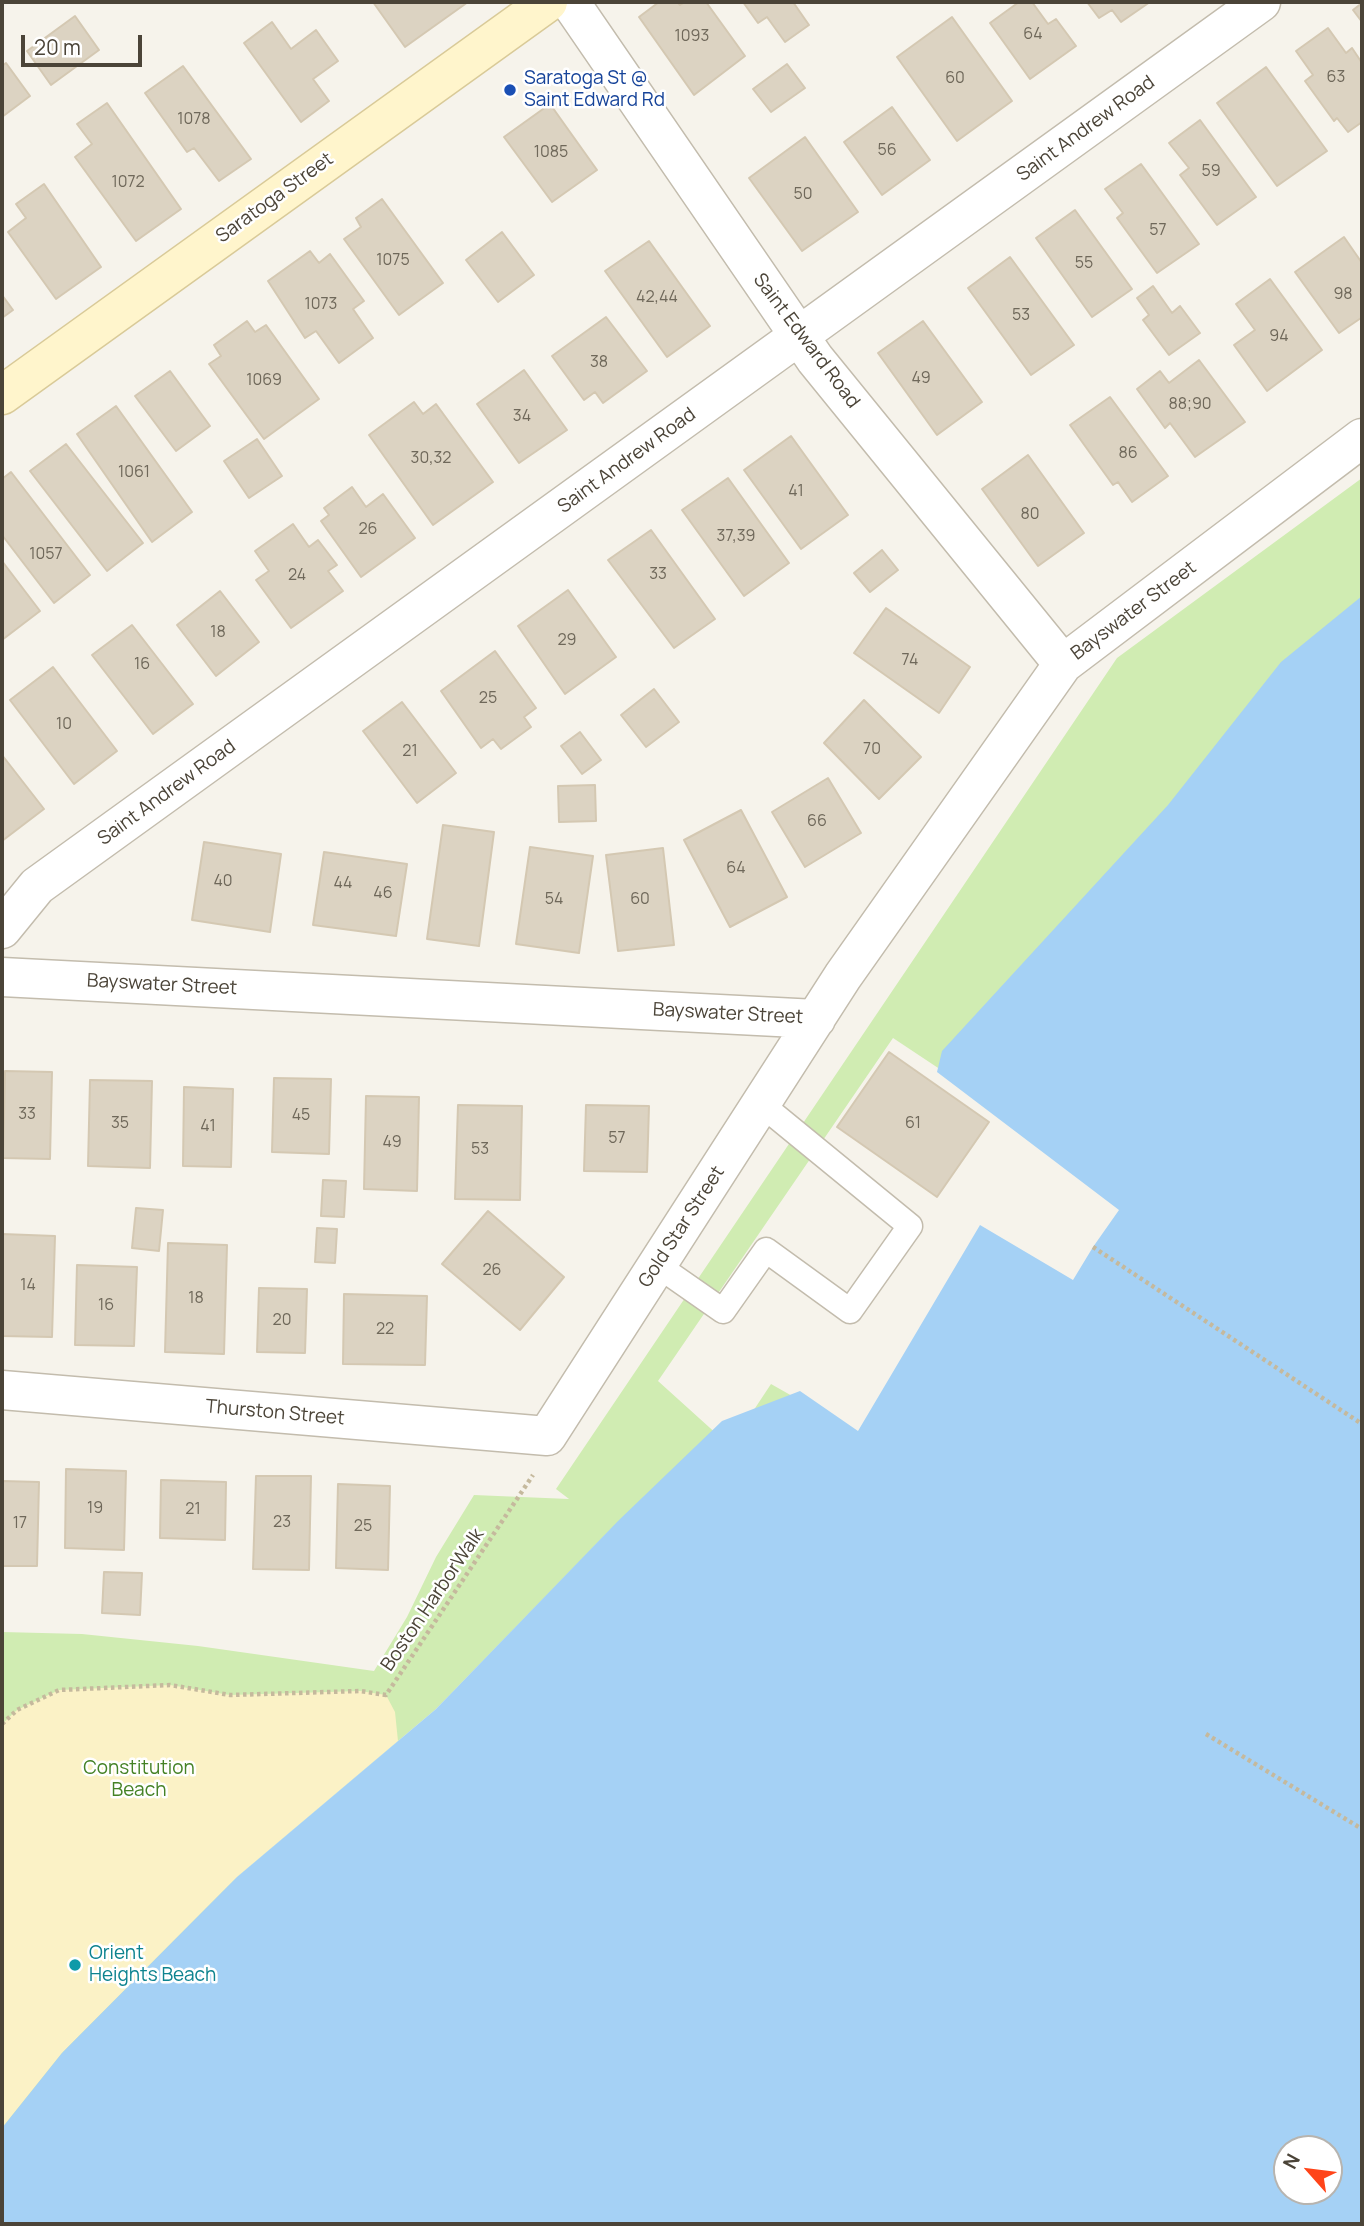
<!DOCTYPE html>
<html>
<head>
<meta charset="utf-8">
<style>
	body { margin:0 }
	#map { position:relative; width:1364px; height:2226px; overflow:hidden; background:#f6f3eb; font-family:Manrope,sans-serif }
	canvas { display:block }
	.frame { position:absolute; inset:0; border:4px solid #4b4438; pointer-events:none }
	.north { position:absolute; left:1273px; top:2135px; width:70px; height:70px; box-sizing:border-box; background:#fff; border:2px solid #b7b4af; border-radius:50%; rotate:298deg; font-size:19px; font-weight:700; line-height:28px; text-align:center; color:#4b4438 }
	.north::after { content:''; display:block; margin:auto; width:24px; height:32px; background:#ff4419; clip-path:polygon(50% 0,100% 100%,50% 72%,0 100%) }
	.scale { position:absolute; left:21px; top:35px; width:121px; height:32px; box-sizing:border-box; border:4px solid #4b4438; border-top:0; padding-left:9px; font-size:21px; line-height:24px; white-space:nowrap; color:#4b4438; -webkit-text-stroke:5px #fff; paint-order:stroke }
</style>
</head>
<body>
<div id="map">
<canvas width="1364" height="2226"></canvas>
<div class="frame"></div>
<div class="north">N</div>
<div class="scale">20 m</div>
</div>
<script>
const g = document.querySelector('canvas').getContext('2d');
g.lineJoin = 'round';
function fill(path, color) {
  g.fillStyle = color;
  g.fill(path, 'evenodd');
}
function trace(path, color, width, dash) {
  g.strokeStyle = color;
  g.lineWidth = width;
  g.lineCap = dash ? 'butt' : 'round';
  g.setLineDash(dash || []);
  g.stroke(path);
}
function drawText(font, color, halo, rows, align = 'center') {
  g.font = font + ' Manrope,sans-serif';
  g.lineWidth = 5;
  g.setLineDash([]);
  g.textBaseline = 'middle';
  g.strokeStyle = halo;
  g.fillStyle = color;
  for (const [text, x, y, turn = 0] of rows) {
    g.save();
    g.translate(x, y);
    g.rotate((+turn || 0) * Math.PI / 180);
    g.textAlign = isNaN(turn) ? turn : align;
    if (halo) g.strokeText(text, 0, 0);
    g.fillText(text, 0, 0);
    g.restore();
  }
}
fill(new Path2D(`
	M 1362,478 L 1362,997 L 1036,1133 L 893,1038 L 658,1381 L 730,1446 L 771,1384 L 891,1452 L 612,1528 L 436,1709 L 237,1877 L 2,2128 L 2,1632 L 82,1634 L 198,1646 L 374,1671 L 407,1617 L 436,1557 L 474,1495 L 569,1499 L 556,1489 L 1117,658 Z`), '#d0ecb2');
fill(new Path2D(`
	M 170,1685 L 230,1695 L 360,1691 L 386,1695 L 395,1712 L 398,1741 L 237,1877 L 62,2053 L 2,2128 L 2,1724 L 17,1710 L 59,1690 Z`), '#fbf2c6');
fill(new Path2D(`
	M 1362,596 L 1362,2224 L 2,2224 L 2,2128 L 62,2053 L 237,1877 L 436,1709 L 618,1521 L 722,1421 L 800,1391 L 858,1431 L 980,1225 L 1073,1280 L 1093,1247 L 1119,1210 L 937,1072 L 942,1051 L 1168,805 L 1281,662 ZM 1287,2149 L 1329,2149 L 1329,2191 L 1287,2191 Z`), '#a5d1f5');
const building = new Path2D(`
	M 373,2 L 468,2 L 405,47 Z
	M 659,2 L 677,2 L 680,5 L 685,2 L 706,2 L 745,56 L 694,95 L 639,17 Z
	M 743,2 L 793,2 L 809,25 L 785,42 L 767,17 L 758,23 Z
	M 1019,2 L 1032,2 L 1048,24 L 1056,19 L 1076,46 L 1030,79 L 990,23 Z
	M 1087,2 L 1150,2 L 1121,22 L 1112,10 L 1099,18 Z
	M 1362,3 L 1362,22 L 1353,10 Z
	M 75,16 L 99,50 L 51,85 L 27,51 Z
	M 952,17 L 1012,101 L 957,141 L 897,57 Z
	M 272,22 L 291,49 L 316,30 L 338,61 L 313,79 L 329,101 L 301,122 L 244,43 Z
	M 1328,28 L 1346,53 L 1352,48 L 1362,63 L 1362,122 L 1348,132 L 1337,118 L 1334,121 L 1305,81 L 1313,75 L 1296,51 Z
	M 6,63 L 30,96 L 2,117 L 2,66 Z
	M 787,64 L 805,88 L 771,112 L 753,89 Z
	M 183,66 L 251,159 L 219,181 L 194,148 L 187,152 L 145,93 Z
	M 1266,67 L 1327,151 L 1277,186 L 1217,103 Z
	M 107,103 L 181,209 L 136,241 L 75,157 L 92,144 L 77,124 Z
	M 550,104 L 597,170 L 552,202 L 504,137 Z
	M 892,107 L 930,160 L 882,195 L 844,142 Z
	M 1200,120 L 1256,197 L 1217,225 L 1180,175 L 1189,168 L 1169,143 Z
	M 805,137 L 858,212 L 802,251 L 749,178 Z
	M 1141,164 L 1199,244 L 1157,273 L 1117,218 L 1123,213 L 1105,189 Z
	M 44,184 L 101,267 L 56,299 L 8,232 L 26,218 L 16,204 Z
	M 382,199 L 443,283 L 399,315 L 344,239 L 361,227 L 356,218 Z
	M 1075,210 L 1132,289 L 1092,317 L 1036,238 Z
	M 502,232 L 534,275 L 498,302 L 466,260 Z
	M 1344,237 L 1362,263 L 1362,319 L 1361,318 L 1339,333 L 1295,272 Z
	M 649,241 L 710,326 L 667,357 L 605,271 Z
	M 310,251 L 319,263 L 330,254 L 364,301 L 353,309 L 373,338 L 339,363 L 316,331 L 305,338 L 268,281 Z
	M 1010,257 L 1074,345 L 1031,375 L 968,288 Z
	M 1270,279 L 1322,350 L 1267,391 L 1234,345 L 1255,330 L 1236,304 Z
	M 1153,286 L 1172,313 L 1180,306 L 1200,333 L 1169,355 L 1143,320 L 1149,315 L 1137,298 Z
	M 2,295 L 13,310 L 2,318 Z
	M 606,317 L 647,371 L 603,403 L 595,392 L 584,400 L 552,356 Z
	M 247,321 L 255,332 L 266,325 L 319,399 L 264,439 L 209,364 L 221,356 L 214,345 Z
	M 923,321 L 982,402 L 937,435 L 878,353 Z
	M 1199,360 L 1245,422 L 1195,457 L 1170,423 L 1165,428 L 1137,389 L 1160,371 L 1169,383 Z
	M 524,370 L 567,430 L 519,463 L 477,404 Z
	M 170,371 L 210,426 L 176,451 L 135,396 Z
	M 1110,397 L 1168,476 L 1132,502 L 1118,482 L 1113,485 L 1070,425 Z
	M 414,402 L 423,414 L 436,404 L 493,482 L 433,525 L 369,435 Z
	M 116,406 L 192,512 L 152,542 L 77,434 Z
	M 791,436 L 848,515 L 801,549 L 744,470 Z
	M 257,439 L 282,476 L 249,498 L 224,461 Z
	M 66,444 L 143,543 L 107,571 L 30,471 Z
	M 1028,455 L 1084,533 L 1038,566 L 982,489 Z
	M 11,472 L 90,575 L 54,603 L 2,535 L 2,479 Z
	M 728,478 L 789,563 L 744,596 L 682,510 Z
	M 352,487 L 366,507 L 383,494 L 415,538 L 361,577 L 321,521 L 329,515 L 324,508 Z
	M 293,524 L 309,547 L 318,540 L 337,565 L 328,571 L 343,591 L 291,628 L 256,580 L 269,571 L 255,551 Z
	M 651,530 L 715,619 L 674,648 L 608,560 Z
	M 882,550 L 898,570 L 870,592 L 854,573 Z
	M 2,561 L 40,611 L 2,640 Z
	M 568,590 L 616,657 L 565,694 L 518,626 Z
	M 220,591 L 259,642 L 216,676 L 177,625 Z
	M 886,608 L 970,667 L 939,713 L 854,653 Z
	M 132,625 L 193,704 L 153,734 L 92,655 Z
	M 495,651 L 536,708 L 524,717 L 531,727 L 501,749 L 493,739 L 481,748 L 441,691 Z
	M 53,667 L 117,751 L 74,784 L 10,700 Z
	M 654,689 L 679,722 L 646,747 L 621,715 Z
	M 864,700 L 921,757 L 879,799 L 824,743 Z
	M 402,702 L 456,773 L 417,803 L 363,731 Z
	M 580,732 L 601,760 L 582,774 L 561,746 Z
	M 2,755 L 44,809 L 2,841 Z
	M 828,778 L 861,833 L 805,867 L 772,812 Z
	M 595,785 L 596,821 L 559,822 L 558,786 Z
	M 741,810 L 787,897 L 730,927 L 684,840 Z
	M 443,825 L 494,832 L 479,946 L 427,939 Z
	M 204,842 L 281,854 L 270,932 L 192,920 Z
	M 530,847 L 593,856 L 579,953 L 516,944 Z
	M 663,848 L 674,945 L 618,951 L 606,855 Z
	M 324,852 L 407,864 L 396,936 L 313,925 Z
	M 889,1052 L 989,1122 L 937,1197 L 837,1127 Z
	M 5,1071 L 52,1072 L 50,1159 L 3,1158 Z
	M 274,1078 L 331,1079 L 329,1154 L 272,1152 Z
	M 90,1080 L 152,1081 L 150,1168 L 88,1166 Z
	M 184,1087 L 233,1089 L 231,1167 L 183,1166 Z
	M 366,1096 L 419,1097 L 417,1191 L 364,1189 Z
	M 458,1105 L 522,1106 L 520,1200 L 455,1199 Z
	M 586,1105 L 649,1106 L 647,1172 L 584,1171 Z
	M 323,1180 L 346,1181 L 344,1217 L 321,1216 Z
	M 136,1208 L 163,1210 L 159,1251 L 132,1248 Z
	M 488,1211 L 564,1277 L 520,1330 L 442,1264 Z
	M 317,1228 L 337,1229 L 335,1263 L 315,1262 Z
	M 2,1234 L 55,1236 L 52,1337 L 2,1336 Z
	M 168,1243 L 227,1245 L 224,1354 L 165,1352 Z
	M 77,1265 L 137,1267 L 134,1346 L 75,1345 Z
	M 259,1288 L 307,1289 L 305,1353 L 257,1352 Z
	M 344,1294 L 427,1296 L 425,1365 L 343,1364 Z
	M 66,1469 L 126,1471 L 124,1550 L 65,1548 Z
	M 256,1476 L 311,1476 L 309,1570 L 253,1569 Z
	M 161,1480 L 226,1482 L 225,1540 L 160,1538 Z
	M 2,1481 L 39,1482 L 37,1566 L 2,1566 Z
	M 338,1484 L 390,1486 L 388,1570 L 336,1568 Z
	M 104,1572 L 142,1573 L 140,1615 L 102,1613 Z`);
fill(building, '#dcd3c2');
trace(building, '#d4c8b2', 2);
const lane = new Path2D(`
	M 657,1265 L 723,1311 L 766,1250 L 850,1311 L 910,1226 L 761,1104`);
const street = new Path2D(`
	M 570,2 L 815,359 L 1063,664
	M 2,929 L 37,886 L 1261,2
	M 2,977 L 816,1019
	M 2,1390 L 547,1436 L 843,976 L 1063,664 L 1362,438`);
const secondary = new Path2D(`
	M 2,395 L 548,2`);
trace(lane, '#c3bcad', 27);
trace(street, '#c3bcad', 41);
trace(secondary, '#d9ca98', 41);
trace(new Path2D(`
	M 1093,1247 L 1362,1424
	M 2,1724 L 17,1710 L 59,1690 L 170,1685 L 230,1695 L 360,1691 L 386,1695 L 533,1475
	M 1206,1734 L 1362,1829`), '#c5b99d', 4.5, [3.5, 3.5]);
trace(lane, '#fff', 24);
trace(street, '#fff', 38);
trace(secondary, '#fff5cc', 38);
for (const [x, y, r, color] of [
	[510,90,7,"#1a4fb4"],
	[75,1965,7,"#0f9aa8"]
]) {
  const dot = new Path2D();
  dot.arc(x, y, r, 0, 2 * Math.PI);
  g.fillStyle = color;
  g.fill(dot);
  trace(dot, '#fff', 2.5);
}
drawText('16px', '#6f685a', null, [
	["64",1033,35],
	["1093",692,37],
	["63",1336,78],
	["60",955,79],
	["1078",194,120],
	["56",887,151],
	["1085",551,153],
	["59",1211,172],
	["1072",128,183],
	["50",803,195],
	["57",1158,231],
	["1075",393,261],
	["55",1084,264],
	["98",1343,295],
	["42,44",657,298],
	["1073",321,305],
	["53",1021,316],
	["94",1279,337],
	["38",599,363],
	["49",921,379],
	["1069",264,381],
	["88;90",1190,405],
	["34",522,417],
	["86",1128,454],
	["30,32",431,459],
	["1061",134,473],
	["41",796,492],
	["80",1030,515],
	["26",368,530],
	["37,39",736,537],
	["1057",46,555],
	["33",658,575],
	["24",297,576],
	["18",218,633],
	["29",567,641],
	["74",910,661],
	["16",142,665],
	["25",488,699],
	["10",64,725],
	["70",872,750],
	["21",410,752],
	["66",817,822],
	["64",736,869],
	["40",223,882],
	["44",343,884],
	["46",383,894],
	["54",554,900],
	["60",640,900],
	["33",27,1115],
	["45",301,1116],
	["35",120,1124],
	["61",913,1124],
	["41",208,1127],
	["57",617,1139],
	["49",392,1143],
	["53",480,1150],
	["26",492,1271],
	["14",28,1286],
	["18",196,1299],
	["16",106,1306],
	["20",282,1321],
	["22",385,1330],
	["19",95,1509],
	["21",193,1510],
	["23",282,1523],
	["17",20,1524],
	["25",363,1527]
]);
drawText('19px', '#164399', '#fff', [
	["Saratoga St @",524,79],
	["Saint Edward Rd",524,101]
], 'left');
drawText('19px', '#4b4438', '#fff', [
	["Saint Andrew Road",1086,129,-36],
	["Saratoga Street",275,198,-36],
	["Saint Edward Road",806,341,53],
	["Saint Andrew Road",627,461,-36],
	["Bayswater Street",1134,611,-37],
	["Saint Andrew Road",167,793,-36],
	["Bayswater Street",162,985,3],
	["Bayswater Street",728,1014,3],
	["Gold Star Street",682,1227,-57],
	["Thurston Street",275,1413,5],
	["Boston HarborWalk",433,1600,-56]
]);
drawText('19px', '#458226', '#fff', [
	["Constitution",139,1769],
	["Beach",139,1791]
]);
drawText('19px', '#0d838f', '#fff', [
	["Orient",89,1954],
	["Heights Beach",89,1976]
], 'left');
</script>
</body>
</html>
